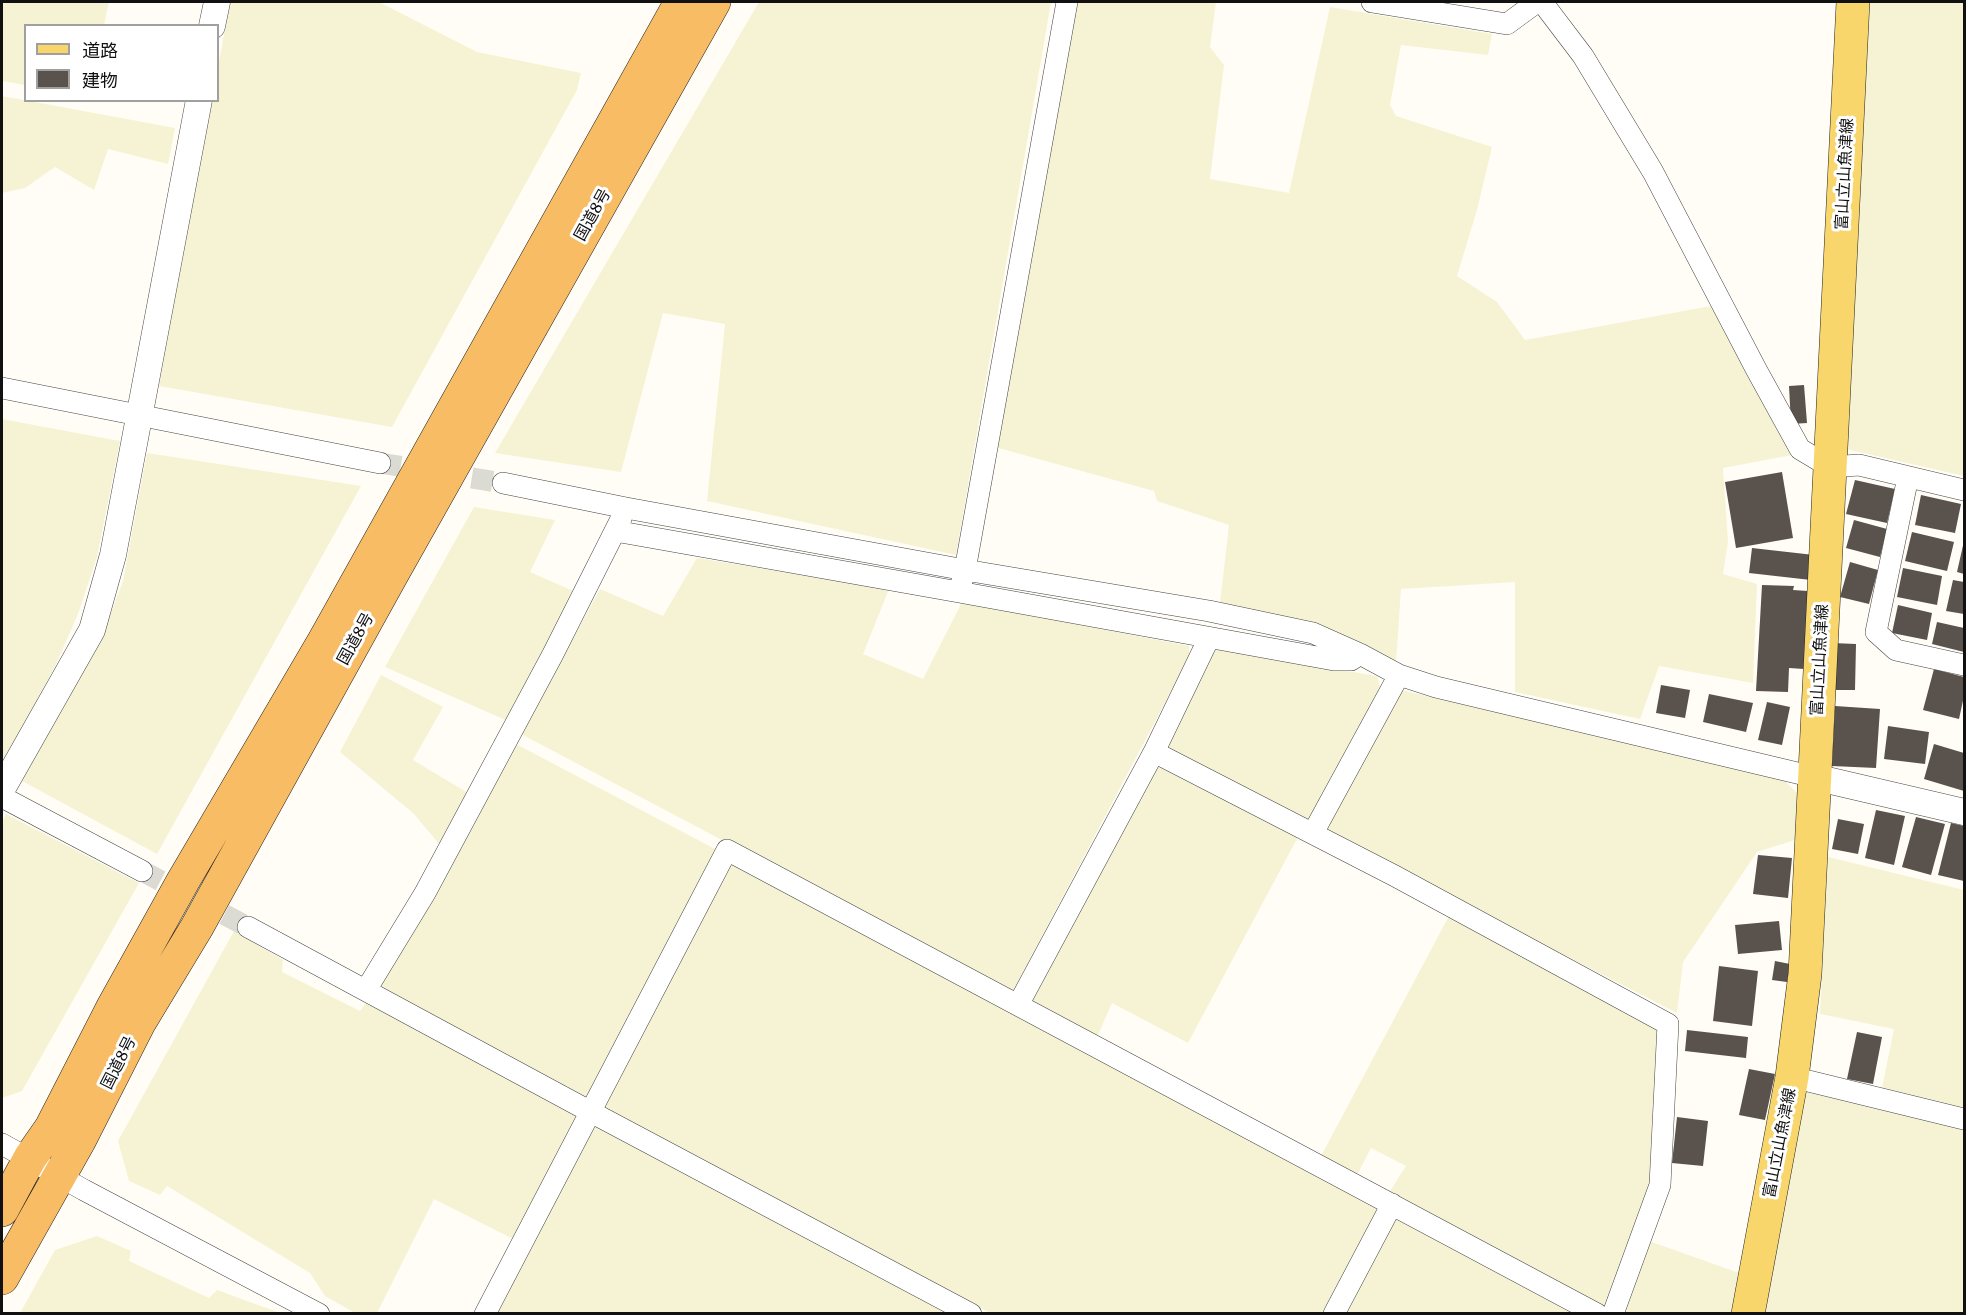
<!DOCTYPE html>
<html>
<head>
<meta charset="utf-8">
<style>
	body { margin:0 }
	#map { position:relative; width:1966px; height:1315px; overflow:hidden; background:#fffdf5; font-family:Literata,"Noto Sans JP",serif }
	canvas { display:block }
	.frame { position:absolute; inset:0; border:3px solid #111; pointer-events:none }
	.legend { position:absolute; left:24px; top:24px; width:195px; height:78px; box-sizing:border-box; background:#fff; border:2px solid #a0a0a0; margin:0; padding:8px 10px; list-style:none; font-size:18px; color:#111 }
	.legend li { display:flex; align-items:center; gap:12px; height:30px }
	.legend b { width:30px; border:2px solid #a0a0a0 }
</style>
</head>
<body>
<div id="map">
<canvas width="1966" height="1315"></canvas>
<div class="frame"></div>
<ul class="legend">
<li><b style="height:8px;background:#f9d66b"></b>道路</li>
<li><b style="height:16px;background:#5a524d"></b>建物</li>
</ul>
</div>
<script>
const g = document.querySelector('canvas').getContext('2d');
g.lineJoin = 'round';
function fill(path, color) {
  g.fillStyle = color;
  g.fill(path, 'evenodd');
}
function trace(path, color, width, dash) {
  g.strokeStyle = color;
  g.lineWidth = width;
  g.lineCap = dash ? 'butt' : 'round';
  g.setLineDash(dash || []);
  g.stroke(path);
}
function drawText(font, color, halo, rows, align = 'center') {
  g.font = font + ' Literata,"Noto Sans JP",serif';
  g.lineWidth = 6;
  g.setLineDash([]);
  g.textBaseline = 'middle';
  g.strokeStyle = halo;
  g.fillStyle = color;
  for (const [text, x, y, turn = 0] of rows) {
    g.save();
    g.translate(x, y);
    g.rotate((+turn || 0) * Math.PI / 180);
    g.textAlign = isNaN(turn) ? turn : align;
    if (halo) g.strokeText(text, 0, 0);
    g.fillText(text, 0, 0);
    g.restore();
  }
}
fill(new Path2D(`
	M 2,2 L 109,2 L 104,25 L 26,26 L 25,85 L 2,81 Z
	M 230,2 L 379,2 L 477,52 L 581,73 L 577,90 L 392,427 L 159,386 L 211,101 L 218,100 L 218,67 Z
	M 759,2 L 1051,2 L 956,555 L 707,501 L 725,324 L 663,313 L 621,472 L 495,453 Z
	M 1077,2 L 1216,2 L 1210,47 L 1224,65 L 1210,179 L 1289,193 L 1330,7 L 1492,34 L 1488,55 L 1401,45 L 1390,105 L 1396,116 L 1492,147 L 1477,210 L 1457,276 L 1497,302 L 1525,340 L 1711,306 L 1792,455 L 1723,468 L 1728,542 L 1723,574 L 1757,584 L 1753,683 L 1659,666 L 1640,719 L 1515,692 L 1515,582 L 1401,589 L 1396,663 L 1220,603 L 1229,525 L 1157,501 L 1154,491 L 995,447 Z
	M 1867,2 L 1964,2 L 1964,476 L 1846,449 Z
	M 2,96 L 175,128 L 168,164 L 108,149 L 94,190 L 55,167 L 25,188 L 2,193 Z
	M 2,419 L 120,441 L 97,557 L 78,614 L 57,662 L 2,766 Z
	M 147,453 L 361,486 L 157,854 L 22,781 L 104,631 L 123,581 Z
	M 474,507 L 555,520 L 530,572 L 578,593 L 510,722 L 385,667 Z
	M 697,558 L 889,589 L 863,654 L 923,679 L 962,602 L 1189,646 L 1189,657 L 1012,993 L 521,734 L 600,589 L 663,616 Z
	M 1210,648 L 1377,676 L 1381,690 L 1307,822 L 1164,746 Z
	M 381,675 L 443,707 L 413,760 L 468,793 L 440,845 L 414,814 L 340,752 Z
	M 1401,690 L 1728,766 L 1785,781 L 1801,797 L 1798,839 L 1757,852 L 1683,962 L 1677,1013 L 1325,832 Z
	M 516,744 L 717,850 L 587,1101 L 376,987 Z
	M 1157,761 L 1299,835 L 1188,1043 L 1112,1003 L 1096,1040 L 1026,1002 Z
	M 6,814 L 139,883 L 22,1091 L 2,1098 L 2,822 Z
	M 1828,857 L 1964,890 L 1964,1109 L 1882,1088 L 1894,1029 L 1820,1014 Z
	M 730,863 L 1382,1206 L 1326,1313 L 990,1313 L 601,1108 Z
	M 1449,916 L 1660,1027 L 1653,1186 L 1607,1310 L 1390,1191 L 1406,1166 L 1371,1148 L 1357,1175 L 1321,1156 Z
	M 234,931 L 283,960 L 282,972 L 360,1011 L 368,1000 L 578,1116 L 513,1239 L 434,1199 L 377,1313 L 355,1313 L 325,1296 L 310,1273 L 167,1186 L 160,1195 L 129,1181 L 118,1141 Z
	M 1802,1091 L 1964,1128 L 1964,1313 L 1762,1314 Z
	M 596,1124 L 953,1314 L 496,1314 Z
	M 1396,1214 L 1586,1314 L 1343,1314 Z
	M 97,1236 L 131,1251 L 129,1261 L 209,1298 L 217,1290 L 280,1313 L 20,1313 L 55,1250 Z
	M 1649,1241 L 1742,1274 L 1735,1313 L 1621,1314 Z`), '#f6f3d4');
fill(new Path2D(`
	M 1804,385 L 1807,423 L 1791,424 L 1789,386 Z
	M 1782,472 L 1793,538 L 1736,548 L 1725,482 Z
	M 1855,480 L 1895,489 L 1887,523 L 1846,514 Z
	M 1921,495 L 1961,504 L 1955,533 L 1915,525 Z
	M 1854,520 L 1887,529 L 1880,557 L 1846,548 Z
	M 1912,532 L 1954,542 L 1947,571 L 1905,561 Z
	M 1964,541 L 1964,574 L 1957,572 Z
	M 1752,548 L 1814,555 L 1811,580 L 1749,573 Z
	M 1850,562 L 1878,570 L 1869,604 L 1840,597 Z
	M 1903,568 L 1942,576 L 1937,605 L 1897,597 Z
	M 1953,580 L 1964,582 L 1964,614 L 1946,611 Z
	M 1762,585 L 1794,586 L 1793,590 L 1808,591 L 1804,669 L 1789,668 L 1788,692 L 1756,691 Z
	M 1898,605 L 1932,613 L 1927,640 L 1892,633 Z
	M 1937,622 L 1964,628 L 1964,652 L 1932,644 Z
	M 1832,643 L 1856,644 L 1855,690 L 1832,690 Z
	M 1934,669 L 1964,677 L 1964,696 L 1959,719 L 1923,710 Z
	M 1661,685 L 1690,690 L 1685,718 L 1656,713 Z
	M 1709,694 L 1753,703 L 1746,732 L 1703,722 Z
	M 1767,702 L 1790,707 L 1782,745 L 1758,740 Z
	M 1835,706 L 1880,709 L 1876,768 L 1832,766 Z
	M 1888,726 L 1929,732 L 1925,764 L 1884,759 Z
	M 1934,744 L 1964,753 L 1964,791 L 1924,779 Z
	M 1876,810 L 1905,816 L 1894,865 L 1865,858 Z
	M 1916,817 L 1945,824 L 1931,875 L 1902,867 Z
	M 1838,819 L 1864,824 L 1858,854 L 1832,849 Z
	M 1951,823 L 1964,826 L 1964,881 L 1938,875 Z
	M 1758,855 L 1792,858 L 1788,898 L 1753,894 Z
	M 1779,921 L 1782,950 L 1738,954 L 1735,925 Z
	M 1775,961 L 1790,964 L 1787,982 L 1772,980 Z
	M 1719,966 L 1758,971 L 1752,1026 L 1713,1021 Z
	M 1687,1030 L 1748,1037 L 1746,1058 L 1685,1051 Z
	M 1857,1032 L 1882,1037 L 1873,1084 L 1847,1079 Z
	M 1749,1069 L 1775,1074 L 1765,1120 L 1739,1115 Z
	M 1677,1117 L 1708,1121 L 1703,1166 L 1672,1163 Z`), '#5a524d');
trace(new Path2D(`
	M 380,463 L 503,483
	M 142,871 L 248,927`), '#dbdad3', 21, [21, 10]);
const minor = new Path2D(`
	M 1372,2 L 1507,24 L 1537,2
	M 1542,2 L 1583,56 L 1653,172 L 1756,369 L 1800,449 L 1830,467 L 1859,465 L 1964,490
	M 2,388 L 380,463
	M 1908,477 L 1876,632 L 1896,650 L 1964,665
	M 503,483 L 626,508 L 965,570 L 1209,611 L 1313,633 L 1360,654 L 1399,675 L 1436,687 L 1814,777
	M 615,531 L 959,592 L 965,570 L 1067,2
	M 959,592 L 1334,660 L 1351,660 L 1360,654
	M 1154,752 L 1395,876 L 1668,1024 L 1660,1185 L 1613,1314
	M 2,797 L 142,871
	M 1313,833 L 1399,675
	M 248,927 L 589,1111 L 971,1314
	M 366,990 L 425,893 L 553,654 L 621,519
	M 1018,1005 L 1154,752 L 1209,638
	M 1792,1077 L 1964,1119
	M 2,1144 L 84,1190 L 319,1314
	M 485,1314 L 727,850 L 1597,1314
	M 1334,1314 L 1392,1204`);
const tertiary = new Path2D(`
	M 212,26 L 217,2
	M 1814,777 L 1964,812
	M 2,789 L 92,630 L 113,555 L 199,100`);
const primary = new Path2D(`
	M 1748,1314 L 1792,1077 L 1805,974 L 1853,2`);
const trunk = new Path2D(`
	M 2,1210 L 30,1158 L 51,1128 L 113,1007 L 183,881 L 324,641 L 681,2
	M 2,1278 L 79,1141 L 139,1023 L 197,927 L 391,576 L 714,2`);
trace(minor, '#444', 22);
trace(tertiary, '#444', 27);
trace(primary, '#222', 34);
trace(trunk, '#222', 34);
trace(minor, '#fff', 21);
trace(tertiary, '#fff', 26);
trace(primary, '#f9d66b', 33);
trace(trunk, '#f7bc64', 33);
drawText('16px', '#111', '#fff', [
	["富山立山魚津線",1845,174,-87],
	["国道8号",593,215,-61],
	["国道8号",356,639,-61],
	["富山立山魚津線",1820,660,-87],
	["国道8号",119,1063,-63],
	["富山立山魚津線",1780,1143,-79]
]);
</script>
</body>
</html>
